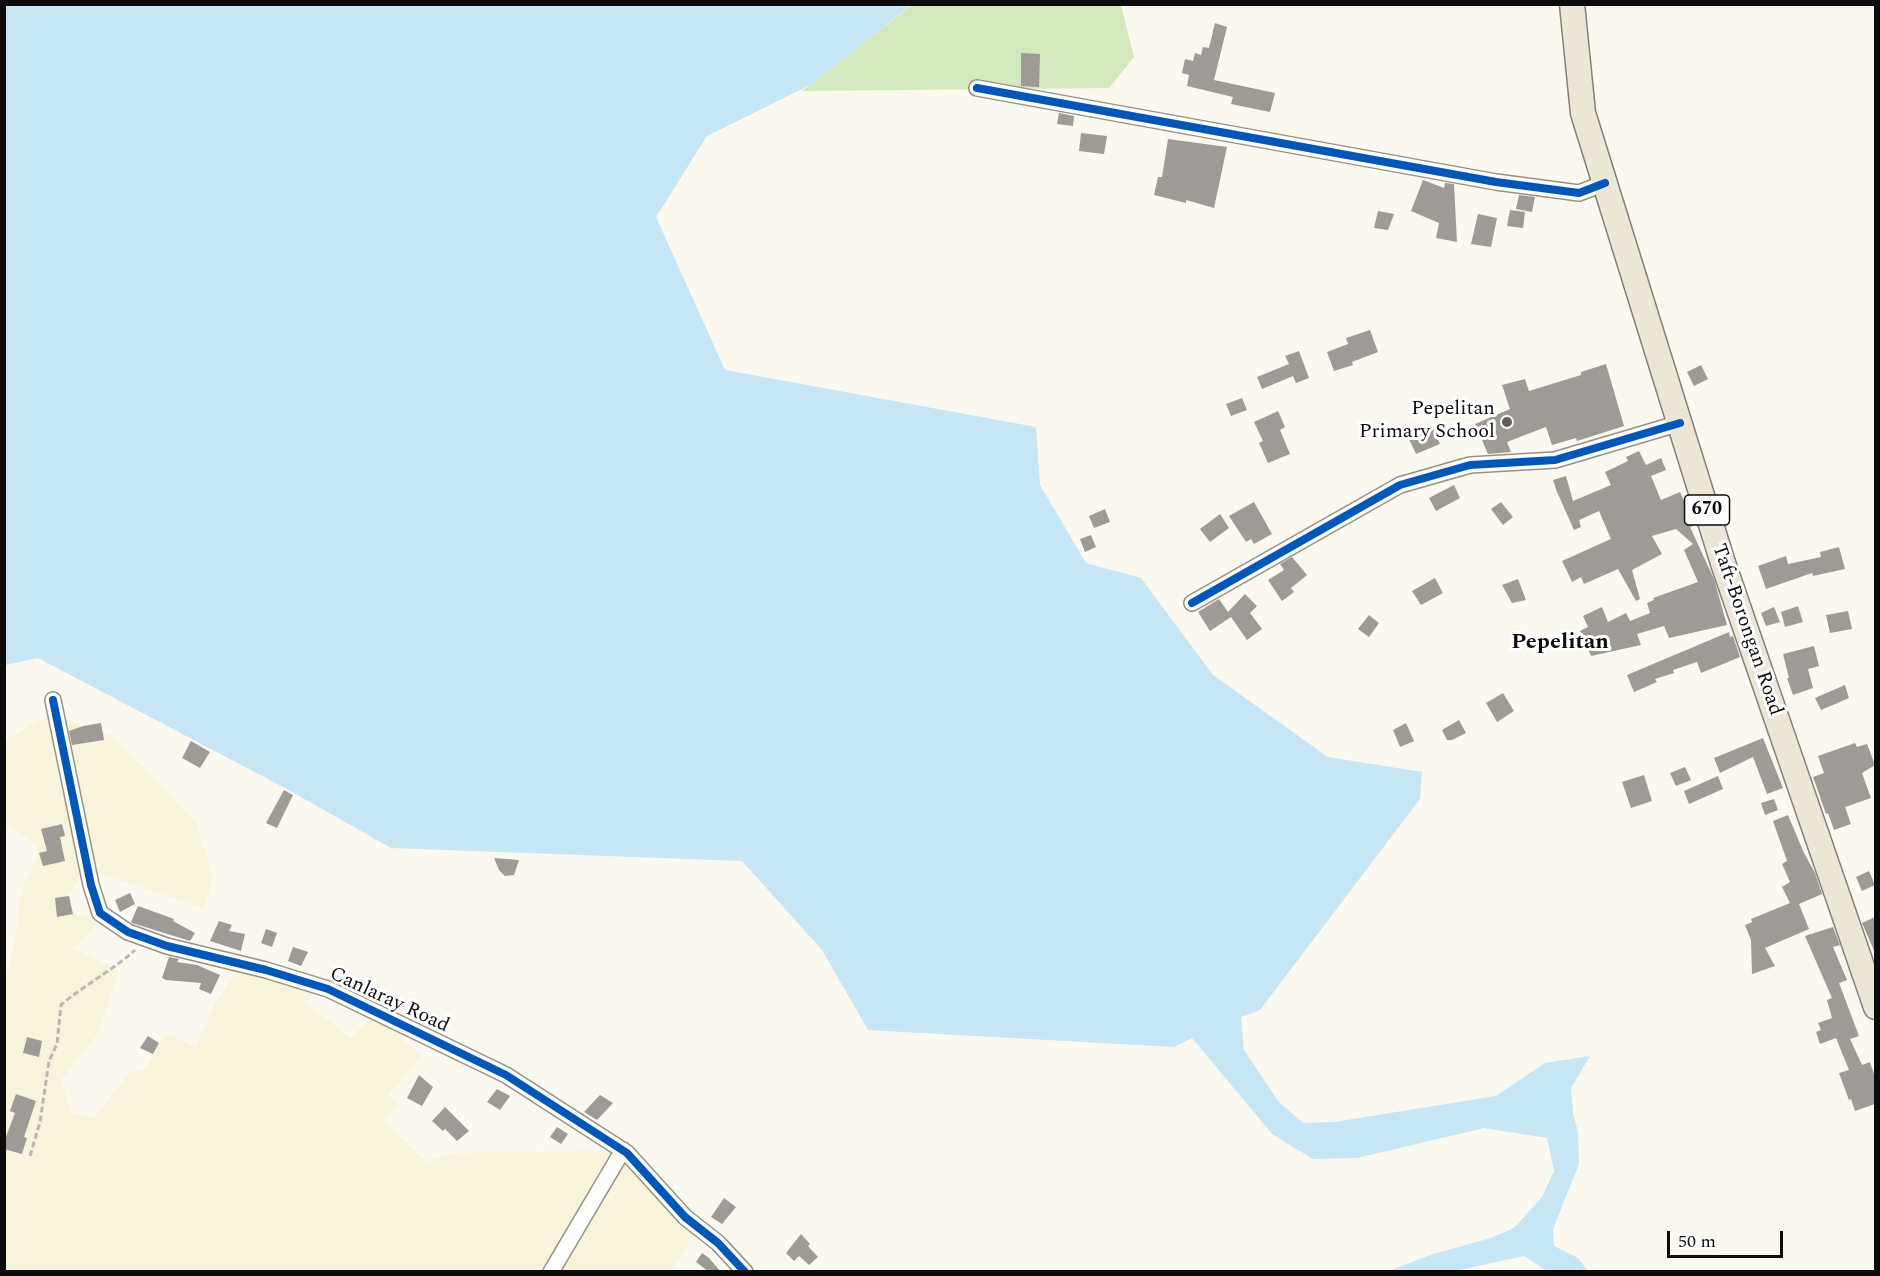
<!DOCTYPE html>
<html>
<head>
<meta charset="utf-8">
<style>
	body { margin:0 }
	#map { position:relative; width:1880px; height:1276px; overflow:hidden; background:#fbf8f0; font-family:Spectral,serif }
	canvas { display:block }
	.frame { position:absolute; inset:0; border:6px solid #0c0c0c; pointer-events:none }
	.scale { position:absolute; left:1667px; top:1231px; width:116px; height:27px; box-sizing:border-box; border:3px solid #0c0c0c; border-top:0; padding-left:8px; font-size:18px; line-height:21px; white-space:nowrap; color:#0c0c0c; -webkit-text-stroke:4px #fff; paint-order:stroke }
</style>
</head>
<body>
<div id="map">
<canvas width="1880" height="1276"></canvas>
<div class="frame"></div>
<div class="scale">50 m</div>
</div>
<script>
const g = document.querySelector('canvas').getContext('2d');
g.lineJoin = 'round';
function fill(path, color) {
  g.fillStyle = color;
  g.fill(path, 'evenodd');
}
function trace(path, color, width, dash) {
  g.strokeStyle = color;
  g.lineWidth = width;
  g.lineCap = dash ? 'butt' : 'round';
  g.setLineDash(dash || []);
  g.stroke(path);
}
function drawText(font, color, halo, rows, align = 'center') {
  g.font = font + ' Spectral,serif';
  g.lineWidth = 6;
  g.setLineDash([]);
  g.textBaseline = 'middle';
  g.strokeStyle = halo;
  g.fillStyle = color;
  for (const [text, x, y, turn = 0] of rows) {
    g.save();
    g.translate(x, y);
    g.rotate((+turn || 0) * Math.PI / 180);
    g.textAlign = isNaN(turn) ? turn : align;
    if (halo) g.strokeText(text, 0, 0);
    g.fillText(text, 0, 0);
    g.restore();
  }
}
fill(new Path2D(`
	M 49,715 L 112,735 L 195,821 L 213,875 L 205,909 L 86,869 L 60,910 L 98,921 L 74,949 L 119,971 L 97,1035 L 61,1080 L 71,1113 L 94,1118 L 130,1072 L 144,1070 L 165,1034 L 195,1047 L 217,1000 L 241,967 L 315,990 L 306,1003 L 350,1038 L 374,1015 L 422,1056 L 388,1095 L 399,1104 L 383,1120 L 426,1162 L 451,1153 L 585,1151 L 611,1152 L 626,1163 L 694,1233 L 673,1271 L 5,1271 L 5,970 L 8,968 L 15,939 L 22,889 L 39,853 L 35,843 L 5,825 L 5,740 Z`), '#f8f4dc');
fill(new Path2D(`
	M 912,5 L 1121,5 L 1134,57 L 1109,88 L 802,91 Z`), '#d4e8bd');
fill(new Path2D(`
	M 4,5 L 911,5 L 812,84 L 707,136 L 656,217 L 725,370 L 1036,427 L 1040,485 L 1086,563 L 1141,578 L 1213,675 L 1328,757 L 1422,772 L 1420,799 L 1260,1010 L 1241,1017 L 1244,1050 L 1278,1101 L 1303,1123 L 1334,1122 L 1496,1096 L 1545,1063 L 1590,1056 L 1571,1088 L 1573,1114 L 1578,1132 L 1579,1164 L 1553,1229 L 1554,1246 L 1578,1258 L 1588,1271 L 1547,1271 L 1524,1256 L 1455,1271 L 1389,1271 L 1430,1255 L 1491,1238 L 1514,1228 L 1542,1197 L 1554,1171 L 1547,1138 L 1484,1128 L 1357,1158 L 1313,1159 L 1272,1134 L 1192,1038 L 1174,1047 L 868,1030 L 822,950 L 742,861 L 391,848 L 285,788 L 38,658 L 5,665 Z`), '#c6e5f5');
fill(new Path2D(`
	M 1215,23 L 1227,27 L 1214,80 L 1275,93 L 1270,112 L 1231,104 L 1233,97 L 1187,86 L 1189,75 L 1182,73 L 1185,59 L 1193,61 L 1195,53 L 1201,55 L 1203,47 L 1209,48 Z
	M 1021,53 L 1040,54 L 1039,87 L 1021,86 Z
	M 1059,113 L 1074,116 L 1073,126 L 1057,124 Z
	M 1081,133 L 1107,136 L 1104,154 L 1079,151 Z
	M 1168,139 L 1227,147 L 1214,208 L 1186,200 L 1186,203 L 1154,195 L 1158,177 L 1162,177 Z
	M 1423,180 L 1444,188 L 1445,183 L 1454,184 L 1457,242 L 1436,238 L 1439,223 L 1411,211 Z
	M 1519,195 L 1535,197 L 1532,212 L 1516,209 Z
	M 1510,210 L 1525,212 L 1523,228 L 1507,226 Z
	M 1378,211 L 1394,214 L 1388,230 L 1374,228 Z
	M 1478,214 L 1497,218 L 1491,247 L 1471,244 Z
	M 1370,330 L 1378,352 L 1352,362 L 1353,365 L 1334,371 L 1327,352 L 1348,344 L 1346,338 Z
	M 1299,351 L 1309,378 L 1296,383 L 1293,376 L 1262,389 L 1257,377 L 1289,364 L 1285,356 Z
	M 1606,364 L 1624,426 L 1577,441 L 1576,438 L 1552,445 L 1546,427 L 1507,442 L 1511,452 L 1488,454 L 1475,424 L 1510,409 L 1502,385 L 1525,379 L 1529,391 L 1581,375 L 1581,372 Z
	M 1701,365 L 1708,379 L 1694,386 L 1687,372 Z
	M 1242,398 L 1247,410 L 1231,416 L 1226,404 Z
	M 1278,411 L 1285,427 L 1280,430 L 1290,454 L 1268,463 L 1259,443 L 1263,441 L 1254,422 Z
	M 1434,429 L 1440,444 L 1416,454 L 1409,439 Z
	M 1639,451 L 1646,465 L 1661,458 L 1666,470 L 1651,476 L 1661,500 L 1680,492 L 1689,511 L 1693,526 L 1690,527 L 1714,579 L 1727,625 L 1669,638 L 1664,626 L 1637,634 L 1641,645 L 1591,656 L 1580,631 L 1588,627 L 1583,616 L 1602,607 L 1608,622 L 1626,613 L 1630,621 L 1650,613 L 1647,603 L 1654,600 L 1653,598 L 1698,582 L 1684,550 L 1693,544 L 1676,529 L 1652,536 L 1662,554 L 1632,570 L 1640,599 L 1636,601 L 1618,569 L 1584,584 L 1581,577 L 1572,582 L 1567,571 L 1562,561 L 1611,539 L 1599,511 L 1579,520 L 1581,527 L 1574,530 L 1557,492 L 1553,480 L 1566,476 L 1573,501 L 1611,485 L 1605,472 L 1628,461 L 1626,457 Z
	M 1454,485 L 1460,498 L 1436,511 L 1429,498 Z
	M 1254,502 L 1272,534 L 1254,544 L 1251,539 L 1246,542 L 1229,516 Z
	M 1501,502 L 1513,517 L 1503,525 L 1491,509 Z
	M 1105,509 L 1110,522 L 1094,528 L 1089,516 Z
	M 1220,514 L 1229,528 L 1210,542 L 1200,529 Z
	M 1091,535 L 1096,547 L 1085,552 L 1080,539 Z
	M 1839,547 L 1845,569 L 1813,576 L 1812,573 L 1766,589 L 1758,566 L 1786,556 L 1788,564 L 1821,557 L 1820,552 Z
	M 1292,557 L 1307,575 L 1291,588 L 1294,592 L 1282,601 L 1268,580 L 1284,570 L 1280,564 Z
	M 1435,578 L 1443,593 L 1421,605 L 1412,591 Z
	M 1518,579 L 1526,600 L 1512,603 L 1502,585 Z
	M 1245,594 L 1257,606 L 1250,613 L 1262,629 L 1247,640 L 1231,617 L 1210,631 L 1198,612 L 1219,599 L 1228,612 Z
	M 1798,606 L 1803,622 L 1785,627 L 1781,612 Z
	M 1774,607 L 1780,622 L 1766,626 L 1761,613 Z
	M 1848,611 L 1852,629 L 1830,633 L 1826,615 Z
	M 1369,615 L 1379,623 L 1369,637 L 1358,629 Z
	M 1729,632 L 1730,637 L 1733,636 L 1740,657 L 1701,673 L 1697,662 L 1673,670 L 1674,673 L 1655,679 L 1657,682 L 1634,692 L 1627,675 Z
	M 1814,646 L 1819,666 L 1808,669 L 1813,688 L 1793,695 L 1787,678 L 1789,678 L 1783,654 Z
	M 1845,685 L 1849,698 L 1821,710 L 1815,698 Z
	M 1503,693 L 1514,711 L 1497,722 L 1486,703 Z
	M 1459,720 L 1466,733 L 1452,740 L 1447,740 L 1442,730 Z
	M 101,723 L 104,740 L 72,745 L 69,731 L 83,726 Z
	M 1406,723 L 1414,741 L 1400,747 L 1393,730 Z
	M 1763,738 L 1783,788 L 1767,794 L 1753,757 L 1720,773 L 1714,758 Z
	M 191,741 L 210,752 L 200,768 L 182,758 Z
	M 1855,743 L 1857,747 L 1867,744 L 1875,765 L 1862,773 L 1871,798 L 1845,807 L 1851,824 L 1834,830 L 1828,813 L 1826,814 L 1813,777 L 1824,773 L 1818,756 Z
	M 1685,767 L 1691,780 L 1676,786 L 1670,773 Z
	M 1644,775 L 1652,801 L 1631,808 L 1622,782 Z
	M 1718,776 L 1723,789 L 1689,804 L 1684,791 Z
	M 284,790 L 293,795 L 277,828 L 266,823 Z
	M 1774,799 L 1778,810 L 1765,815 L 1761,803 Z
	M 1788,815 L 1804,853 L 1815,873 L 1822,894 L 1799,904 L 1809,929 L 1765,948 L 1775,966 L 1752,974 L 1751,940 L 1745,925 L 1752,922 L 1751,919 L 1790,903 L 1782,887 L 1790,882 L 1782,864 L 1787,861 L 1773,821 Z
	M 62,824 L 65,836 L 60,837 L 65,861 L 43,866 L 39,853 L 47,851 L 41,829 Z
	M 494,858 L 519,860 L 514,875 L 505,876 L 499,870 Z
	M 1869,871 L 1875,885 L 1862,891 L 1856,877 Z
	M 130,893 L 135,904 L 120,912 L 115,900 Z
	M 69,896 L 73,914 L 57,917 L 55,898 Z
	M 138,906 L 174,919 L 173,921 L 195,933 L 190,941 L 132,923 L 131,922 Z
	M 1875,917 L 1875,953 L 1862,923 Z
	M 219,921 L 232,925 L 229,931 L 245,934 L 241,951 L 210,941 Z
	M 1833,927 L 1840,945 L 1833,947 L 1847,980 L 1839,983 L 1859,1036 L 1850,1039 L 1862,1065 L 1870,1062 L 1875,1077 L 1875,1104 L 1855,1111 L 1851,1099 L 1849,1100 L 1839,1073 L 1849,1070 L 1836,1038 L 1820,1044 L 1816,1032 L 1821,1030 L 1818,1023 L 1832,1018 L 1827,1000 L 1832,998 L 1805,936 Z
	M 266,929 L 277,933 L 272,947 L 261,943 Z
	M 293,947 L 308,952 L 301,966 L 288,961 Z
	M 169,957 L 179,959 L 177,962 L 197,965 L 220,975 L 211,994 L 199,989 L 201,983 L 166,980 L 162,978 Z
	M 148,1036 L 159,1043 L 153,1054 L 140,1048 Z
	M 27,1037 L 42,1041 L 39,1057 L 23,1053 Z
	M 419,1075 L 433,1087 L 422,1106 L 407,1098 Z
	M 497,1089 L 510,1096 L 500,1110 L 487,1102 Z
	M 16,1094 L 36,1101 L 24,1137 L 27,1138 L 22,1154 L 4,1149 L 4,1142 L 15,1113 L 10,1111 Z
	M 600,1095 L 613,1103 L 597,1120 L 584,1112 Z
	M 445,1107 L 469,1131 L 457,1141 L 445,1129 L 443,1131 L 432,1121 Z
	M 557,1127 L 568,1134 L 561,1144 L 550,1137 Z
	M 724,1198 L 736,1207 L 722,1224 L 711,1217 Z
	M 801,1234 L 810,1244 L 808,1246 L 818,1257 L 809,1265 L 799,1256 L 794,1261 L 786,1253 Z
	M 702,1253 L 709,1258 L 721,1272 L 709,1272 L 696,1262 Z`), '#9e9a96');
const street = new Path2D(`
	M 977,88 L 1496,182 L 1579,193 L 1605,183
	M 1192,603 L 1400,485 L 1470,465 L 1555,460 L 1680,423
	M 53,700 L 91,885 L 100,913 L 128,932 L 167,946 L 266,970 L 328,989 L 506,1075 L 627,1153 L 685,1217 L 718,1243 L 745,1272
	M 551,1272 L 623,1150`);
const primary = new Path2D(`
	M 1572,4 L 1583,113 L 1723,563 L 1876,1007`);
trace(street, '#94928f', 18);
trace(primary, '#81807c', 27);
trace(new Path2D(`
	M 30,1156 L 40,1122 L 49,1061 L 57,1044 L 61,1005 C 84,985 112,971 135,950`), '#b7b7b5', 3, [6, 3]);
trace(street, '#fefefd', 15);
trace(primary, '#ece6d7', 24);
trace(new Path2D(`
	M 977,88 L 1496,182 L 1579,193 L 1605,183
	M 1192,603 L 1400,485 L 1470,465 L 1555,460 L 1680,423
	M 53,700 L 91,885 L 100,913 L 128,932 L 167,946 L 266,970 L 328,989 L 506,1075 L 627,1153 L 685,1217 L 718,1243 L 745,1272`), '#0057b8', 8);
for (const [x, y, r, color] of [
	[1507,422,6,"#605f5c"]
]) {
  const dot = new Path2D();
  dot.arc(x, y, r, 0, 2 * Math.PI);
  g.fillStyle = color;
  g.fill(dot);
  trace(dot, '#fff', 2);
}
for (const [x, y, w] of [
	[1707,510,45]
]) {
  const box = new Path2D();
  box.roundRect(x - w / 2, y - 15, w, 30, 4.5);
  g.fillStyle = '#fff';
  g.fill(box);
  trace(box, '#0c0c0c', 1.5);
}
drawText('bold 18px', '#0c0c0c', null, [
	["670",1707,510]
]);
drawText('20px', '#0c0c0c', '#fff', [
	["Pepelitan",1495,410],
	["Primary School",1495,433]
], 'right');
drawText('20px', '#0c0c0c', '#fff', [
	["Taft-Borongan Road",1746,630,71],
	["Canlaray Road",389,1001,25]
]);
drawText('bold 22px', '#0c0c0c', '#fff', [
	["Pepelitan",1560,644]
]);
</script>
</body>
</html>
